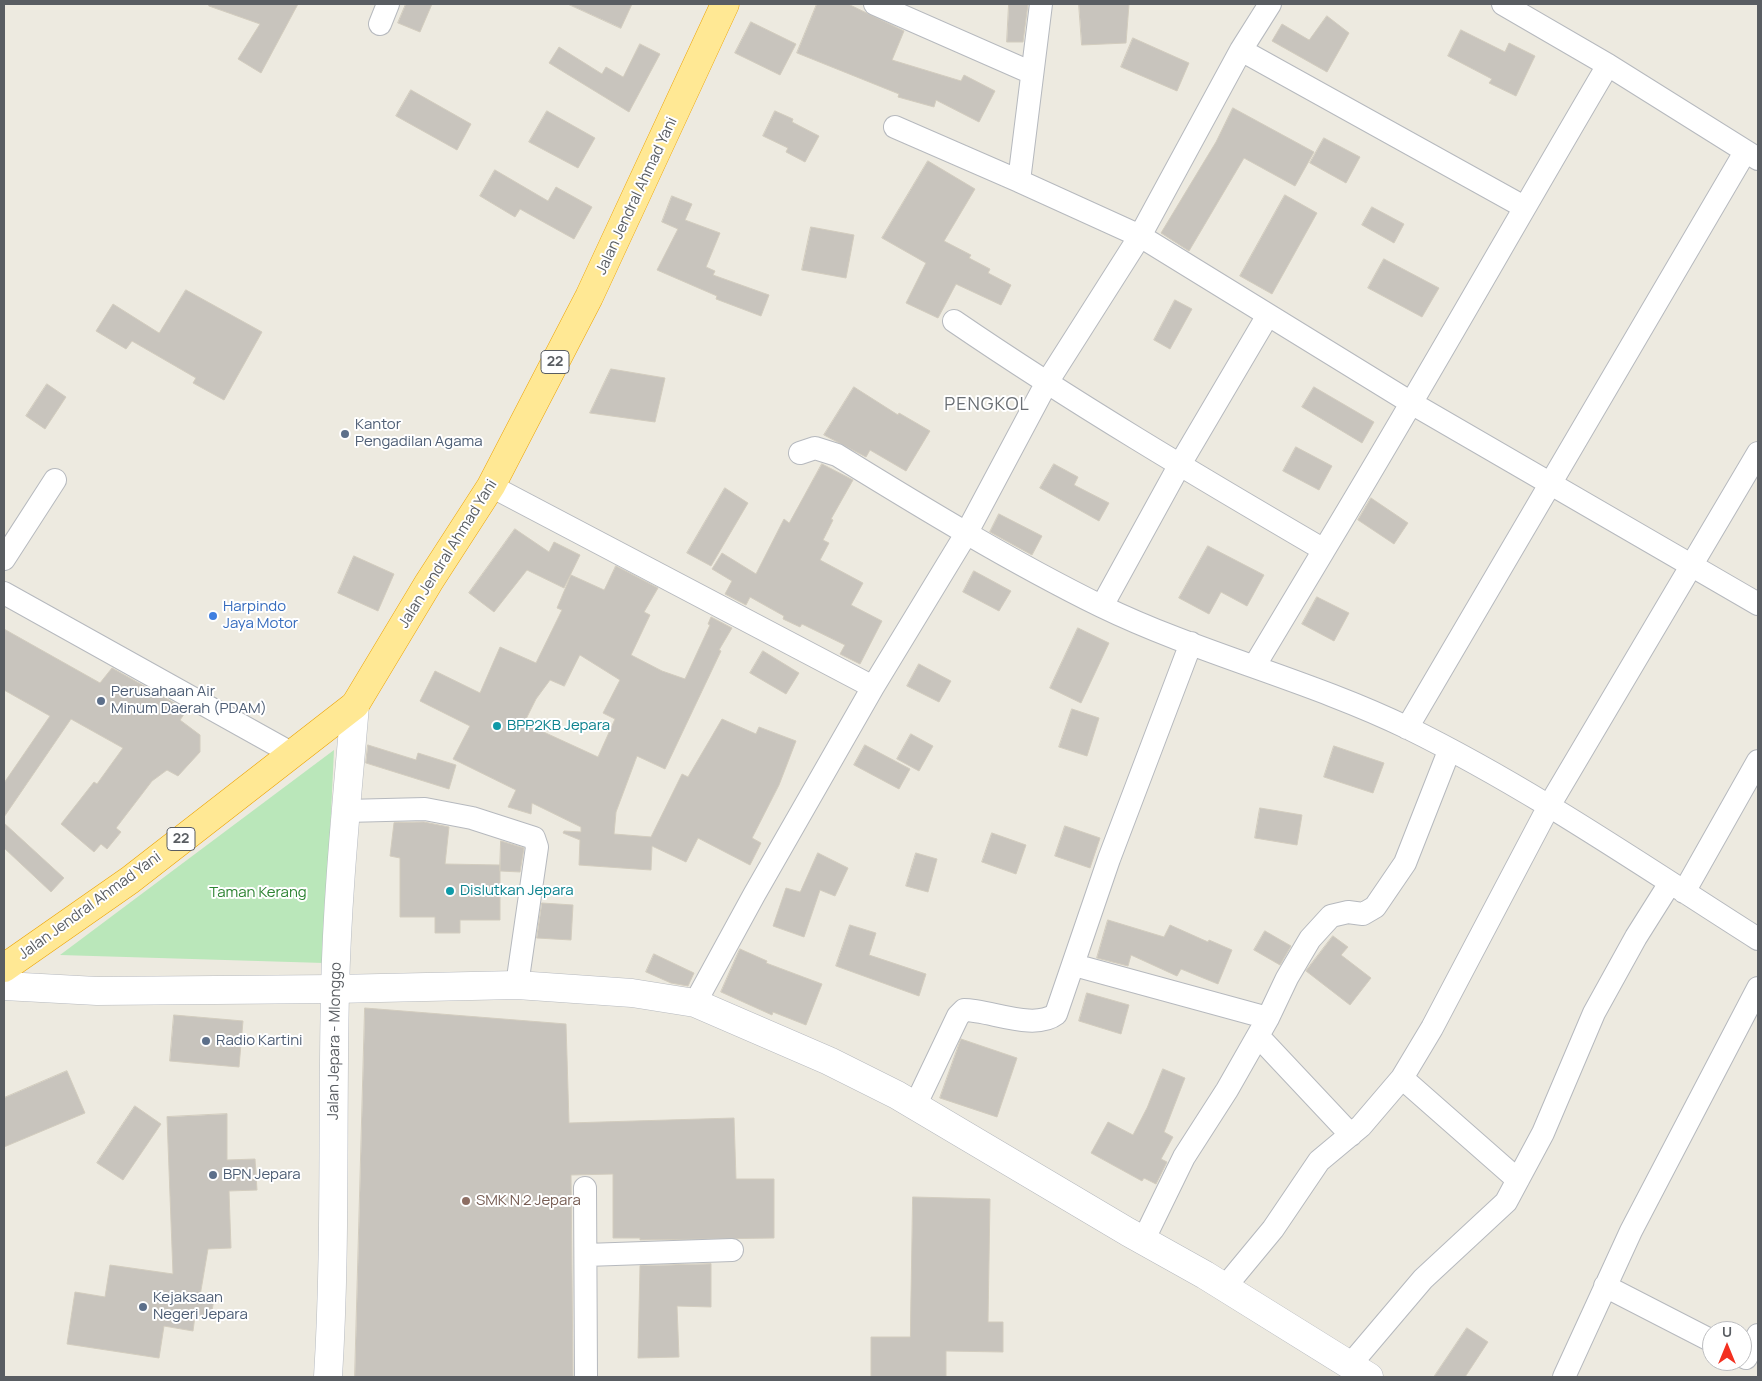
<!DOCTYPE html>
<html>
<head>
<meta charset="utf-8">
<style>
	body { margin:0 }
	#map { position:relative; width:1762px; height:1381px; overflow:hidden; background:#edeae0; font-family:Manrope,sans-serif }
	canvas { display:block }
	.frame { position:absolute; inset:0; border:5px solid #595d62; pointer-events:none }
	.north { position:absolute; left:1702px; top:1321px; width:50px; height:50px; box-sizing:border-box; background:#fff; border:1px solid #bdbec0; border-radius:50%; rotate:0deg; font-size:14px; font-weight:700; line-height:20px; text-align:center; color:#595d62 }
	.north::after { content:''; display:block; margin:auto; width:18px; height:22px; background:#f33020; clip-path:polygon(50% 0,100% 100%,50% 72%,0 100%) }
</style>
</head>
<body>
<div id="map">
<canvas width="1762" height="1381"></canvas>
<div class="frame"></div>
<div class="north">U</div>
</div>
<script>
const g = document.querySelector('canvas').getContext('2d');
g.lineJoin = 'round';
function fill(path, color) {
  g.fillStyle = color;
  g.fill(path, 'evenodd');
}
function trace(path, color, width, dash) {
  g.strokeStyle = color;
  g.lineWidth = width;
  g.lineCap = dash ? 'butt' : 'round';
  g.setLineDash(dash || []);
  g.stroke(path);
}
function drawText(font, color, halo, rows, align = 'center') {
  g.font = font + ' Manrope,sans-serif';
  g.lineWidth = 4;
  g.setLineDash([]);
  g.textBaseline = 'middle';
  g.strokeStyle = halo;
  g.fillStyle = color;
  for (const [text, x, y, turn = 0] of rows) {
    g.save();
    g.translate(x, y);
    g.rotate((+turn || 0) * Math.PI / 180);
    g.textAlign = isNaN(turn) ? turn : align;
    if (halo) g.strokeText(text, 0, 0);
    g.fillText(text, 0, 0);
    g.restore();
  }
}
fill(new Path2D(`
	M 334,750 L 324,963 L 60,955 Z`), '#bae7ba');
const building = new Path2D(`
	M 209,4 L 298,4 L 261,73 L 238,59 L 260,24 L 209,6 Z
	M 406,4 L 432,4 L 420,32 L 398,23 Z
	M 568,4 L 632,4 L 621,28 Z
	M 817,4 L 848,4 L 904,31 L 892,60 L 961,81 L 964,75 L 995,91 L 979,122 L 936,100 L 934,107 L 898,97 L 899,94 L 797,53 Z
	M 1009,4 L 1028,4 L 1023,42 L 1007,42 Z
	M 1079,4 L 1129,4 L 1126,43 L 1082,45 Z
	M 1327,16 L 1349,33 L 1327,72 L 1272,41 L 1282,24 L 1309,40 Z
	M 751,22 L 796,44 L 780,75 L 735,53 Z
	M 1461,30 L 1505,52 L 1509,43 L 1535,56 L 1516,96 L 1489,83 L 1492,79 L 1448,56 Z
	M 1133,38 L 1189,63 L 1177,91 L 1121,67 Z
	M 640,44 L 660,54 L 629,112 L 549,63 L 559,47 L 602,74 L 606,67 L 623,77 Z
	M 411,90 L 471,124 L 457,150 L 396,116 Z
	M 1233,108 L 1314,152 L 1295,186 L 1244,158 L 1189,251 L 1161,233 L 1216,142 Z
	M 547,111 L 595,138 L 578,168 L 529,142 Z
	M 775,111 L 793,119 L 792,122 L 819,136 L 805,162 L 786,152 L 788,148 L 763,136 Z
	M 1324,138 L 1360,157 L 1346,183 L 1310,163 Z
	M 928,161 L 975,189 L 944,241 L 971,255 L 969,258 L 990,269 L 988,273 L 1011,285 L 1001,305 L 956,284 L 938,318 L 906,303 L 926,263 L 882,238 Z
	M 495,170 L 548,201 L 556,187 L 592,207 L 574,239 L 520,209 L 515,217 L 480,196 Z
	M 1285,195 L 1317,213 L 1272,294 L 1240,276 Z
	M 672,196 L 692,204 L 685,220 L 720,233 L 706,267 L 715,271 L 713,275 L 769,295 L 761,316 L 716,299 L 717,296 L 657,270 L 678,229 L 662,222 Z
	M 1372,207 L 1404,224 L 1394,243 L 1362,225 Z
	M 811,227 L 854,235 L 846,278 L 802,270 Z
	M 1384,259 L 1439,288 L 1422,317 L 1368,288 Z
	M 186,290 L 262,332 L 224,400 L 193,383 L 196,378 L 132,341 L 126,349 L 96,331 L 113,304 L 159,333 Z
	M 1175,300 L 1192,309 L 1170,349 L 1154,340 Z
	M 611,369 L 665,378 L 655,422 L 590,413 Z
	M 47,384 L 66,397 L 45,429 L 26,416 Z
	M 854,387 L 898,415 L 899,413 L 930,431 L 906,471 L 870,450 L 866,457 L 824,435 Z
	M 1314,387 L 1374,422 L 1362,443 L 1302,407 Z
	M 1296,447 L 1332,466 L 1319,490 L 1283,471 Z
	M 822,464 L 853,480 L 831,519 L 833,520 L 823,540 L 829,543 L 820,560 L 863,583 L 851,605 L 882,621 L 860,664 L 840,654 L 845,645 L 802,624 L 800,627 L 783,619 L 784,616 L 750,597 L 746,605 L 725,594 L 732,581 L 712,569 L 722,553 L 756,574 L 784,519 L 789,523 Z
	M 1054,464 L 1078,477 L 1074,485 L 1109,503 L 1099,521 L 1040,488 Z
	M 725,488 L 748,503 L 711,566 L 687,553 Z
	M 1371,498 L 1408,523 L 1394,544 L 1358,520 Z
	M 999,514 L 1042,536 L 1032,555 L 990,532 Z
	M 515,529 L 549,552 L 554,542 L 580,555 L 564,588 L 527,570 L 494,612 L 469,593 Z
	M 1208,546 L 1264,575 L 1247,606 L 1221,592 L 1209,614 L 1179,598 Z
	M 354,556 L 394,574 L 378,611 L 338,593 Z
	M 616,566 L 658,588 L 644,612 L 650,615 L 631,655 L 662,671 L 685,679 L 710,625 L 708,624 L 711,617 L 732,628 L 719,650 L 721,651 L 665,769 L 637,756 L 616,812 L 614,834 L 651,837 L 682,774 L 688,777 L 722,719 L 756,734 L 759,727 L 796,741 L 779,785 L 752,838 L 761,843 L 750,865 L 698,838 L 686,862 L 652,846 L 651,870 L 579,865 L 580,840 L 563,833 L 564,831 L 581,832 L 581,827 L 532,803 L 531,814 L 508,807 L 516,790 L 453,759 L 470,726 L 420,701 L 435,671 L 480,693 L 500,647 L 536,663 L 562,610 L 557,608 L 571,575 L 604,590 ZM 580,655 L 620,680 L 603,713 L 615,719 L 598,757 L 524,723 L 536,699 L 550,680 L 564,686 Z
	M 974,571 L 1011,591 L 999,611 L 963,592 Z
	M 1317,597 L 1349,613 L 1334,641 L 1302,624 Z
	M 1078,628 L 1109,643 L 1081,703 L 1050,688 Z
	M 4,629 L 100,683 L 112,668 L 187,710 L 180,720 L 200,735 L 200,752 L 178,776 L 167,770 L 152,781 L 116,828 L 121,832 L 107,849 L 101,844 L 94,852 L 61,824 L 94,782 L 97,784 L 123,748 L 71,719 L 4,817 L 4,783 L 50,716 L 4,690 Z
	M 763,651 L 799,673 L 786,694 L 750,673 Z
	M 919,664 L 951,681 L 939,702 L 907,686 Z
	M 1072,709 L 1099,718 L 1087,756 L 1059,747 Z
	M 911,734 L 933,746 L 919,771 L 897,759 Z
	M 368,745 L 416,760 L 418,753 L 456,765 L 449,789 L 366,763 Z
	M 865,745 L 910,769 L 899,789 L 854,765 Z
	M 1334,746 L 1384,763 L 1373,793 L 1324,777 Z
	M 1260,808 L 1302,815 L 1297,845 L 1255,838 Z
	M 424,822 L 449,827 L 445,864 L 500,865 L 500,920 L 460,920 L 460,933 L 435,933 L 435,917 L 400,917 L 400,858 L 390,856 L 394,823 Z
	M 4,823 L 64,878 L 51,892 L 4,848 Z
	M 1065,826 L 1100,838 L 1090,868 L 1055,856 Z
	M 992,833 L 1026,845 L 1016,874 L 982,862 Z
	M 501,841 L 524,848 L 520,872 L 500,871 Z
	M 818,853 L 848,868 L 835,896 L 820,890 L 804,937 L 773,926 L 786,888 L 800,892 Z
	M 916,853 L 937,859 L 928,892 L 906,886 Z
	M 542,903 L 573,905 L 571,940 L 537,938 Z
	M 1108,920 L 1164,937 L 1170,925 L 1208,942 L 1209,940 L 1232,950 L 1218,984 L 1181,969 L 1177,976 L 1131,955 L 1128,966 L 1097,958 Z
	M 850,925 L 876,933 L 869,955 L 926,974 L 919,996 L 836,966 Z
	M 1265,931 L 1291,946 L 1280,965 L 1254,950 Z
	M 1333,936 L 1348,947 L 1341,955 L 1371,978 L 1350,1005 L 1306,971 Z
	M 740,949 L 767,961 L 766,963 L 822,984 L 806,1025 L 773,1012 L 772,1015 L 721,992 Z
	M 654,954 L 694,973 L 688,986 L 671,983 L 646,972 Z
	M 1087,993 L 1129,1005 L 1121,1034 L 1079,1021 Z
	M 365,1008 L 566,1024 L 569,1123 L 734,1118 L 736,1179 L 774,1179 L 774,1238 L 640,1240 L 640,1238 L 613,1238 L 613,1174 L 571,1175 L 573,1377 L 355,1377 Z
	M 174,1015 L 243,1021 L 239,1067 L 170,1061 Z
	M 961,1039 L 1017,1058 L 997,1117 L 940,1098 Z
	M 1163,1069 L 1185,1078 L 1164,1132 L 1173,1137 L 1161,1159 L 1167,1162 L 1156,1184 L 1144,1178 L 1142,1181 L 1091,1153 L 1108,1122 L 1133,1135 L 1147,1108 Z
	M 67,1071 L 85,1113 L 4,1147 L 4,1098 Z
	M 135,1106 L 161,1124 L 123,1180 L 97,1163 Z
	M 227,1114 L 227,1160 L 255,1159 L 257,1190 L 229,1191 L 231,1248 L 208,1249 L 200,1296 L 214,1298 L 211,1318 L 195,1316 L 193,1331 L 164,1326 L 159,1358 L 67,1344 L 75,1292 L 105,1297 L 110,1265 L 173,1274 L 167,1117 Z
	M 913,1197 L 990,1199 L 988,1322 L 1003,1322 L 1003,1352 L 946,1351 L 946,1377 L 871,1377 L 871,1337 L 910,1337 Z
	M 711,1264 L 711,1307 L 677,1306 L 679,1357 L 638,1358 L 640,1266 Z
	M 1467,1328 L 1488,1342 L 1465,1377 L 1434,1377 Z`);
fill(building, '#c8c4bd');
trace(building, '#d2ccbe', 1);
const minor = new Path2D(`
	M 875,4 L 1032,73
	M 1041,4 L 1019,181 L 1140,236 L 1413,404 L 1758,604
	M 1503,4 L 1608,65 L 1758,159
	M 380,24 L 388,4
	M 1241,50 L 1524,207
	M 895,127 L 1019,181
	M 954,321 C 1074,403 1199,477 1324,550 C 1421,390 1513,226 1608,65
	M 800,453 L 815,448 L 837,455 C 923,508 1010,561 1101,606 C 1200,654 1309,680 1408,728 C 1530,788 1643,866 1758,939
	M 491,486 L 873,687
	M 4,559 L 55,480
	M 4,593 L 291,753
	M 1102,606 L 1179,466 L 1268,315
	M 1255,665 L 1324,550
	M 1407,728 L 1745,152
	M 346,811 L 425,809 L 472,818 L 534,838 L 537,847 L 517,985
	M 1684,892 L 1758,761
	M 1074,965 L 1268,1018
	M 695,1003 L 754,895 L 873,687 L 966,534 L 1046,384 L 1140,236 L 1241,50 L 1270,4
	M 1258,1036 L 1351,1135
	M 1402,1078 L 1518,1180
	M 915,1106 L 958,1016 L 964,1010 C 990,1010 1034,1031 1056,1014 L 1109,859 L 1191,643
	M 585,1188 L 586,1377
	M 1143,1241 L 1184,1157 L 1227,1090 L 1268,1018 L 1287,978 L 1310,939 L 1331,916 L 1348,912 L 1363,914 L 1375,907 L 1405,863 L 1449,751
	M 586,1255 L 732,1250
	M 1605,1286 L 1712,1341
	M 1225,1287 L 1273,1229 L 1319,1161 L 1361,1126 L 1402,1078 L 1432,1028 L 1549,806 L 1758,453
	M 1742,1356 L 1746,1358 L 1758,1335
	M 1350,1365 L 1423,1279 L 1506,1202 L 1543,1133 L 1594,1013 L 1636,937 L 1670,883
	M 1564,1377 L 1631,1231 L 1758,988`);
const tertiary = new Path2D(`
	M 4,986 L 97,991 L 335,989 L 517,985 L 632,993 L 695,1003 L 829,1061 L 897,1095 L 1128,1232 L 1205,1275 L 1369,1377`);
const secondary = new Path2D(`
	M 328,1377 C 336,1249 332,1120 335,992 C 337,896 347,800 355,705`);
const trunk = new Path2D(`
	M 4,968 L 130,880 L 355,705 L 429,582 L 491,486 L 589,297 L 725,4`);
trace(minor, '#b6b9be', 24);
trace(tertiary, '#b6b9be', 29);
trace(secondary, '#b6bac0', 29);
trace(trunk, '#eda300', 29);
trace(minor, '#fff', 22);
trace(tertiary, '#fff', 28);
trace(secondary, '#fff', 28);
trace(trunk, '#ffe894', 28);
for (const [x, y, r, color] of [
	[345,434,5,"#5c6f8a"],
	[213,616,5,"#3f7fe0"],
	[101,701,5,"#5c6f8a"],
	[497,726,5,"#0f9aa8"],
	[450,891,5,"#0f9aa8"],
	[206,1041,5,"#5c6f8a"],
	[213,1175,5,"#5c6f8a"],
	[466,1201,5,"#8d6e63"],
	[143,1307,5,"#5c6f8a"]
]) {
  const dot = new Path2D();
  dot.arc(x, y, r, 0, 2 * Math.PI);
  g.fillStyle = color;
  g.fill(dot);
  trace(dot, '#fff', 2);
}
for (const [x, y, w] of [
	[555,362,28],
	[181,839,28]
]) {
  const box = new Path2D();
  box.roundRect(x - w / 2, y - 11.5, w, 23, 4);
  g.fillStyle = '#fff';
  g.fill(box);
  trace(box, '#595d62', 1);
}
drawText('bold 14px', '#595d62', null, [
	["22",555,362],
	["22",181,839]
]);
drawText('15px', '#595d62', '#fff', [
	["Jalan Jendral Ahmad Yani",637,196,-65],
	["Jalan Jendral Ahmad Yani",448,554,-58],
	["Jalan Jendral Ahmad Yani",90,906,-36],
	["Jalan Jepara - Mlonggo",335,1041,-89]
]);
drawText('15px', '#4e5e75', '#fff', [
	["Kantor",355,425],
	["Pengadilan Agama",355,442],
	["Perusahaan Air",111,692],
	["Minum Daerah (PDAM)",111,709],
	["Radio Kartini",216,1041],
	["BPN Jepara",223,1175],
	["Kejaksaan",153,1298],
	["Negeri Jepara",153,1315]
], 'left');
drawText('15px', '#366cbe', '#fff', [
	["Harpindo",223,607],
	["Jaya Motor",223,624]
], 'left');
drawText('15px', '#0d838f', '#fff', [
	["BPP2KB Jepara",507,726],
	["Dislutkan Jepara",460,891]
], 'left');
drawText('15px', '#2e8433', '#fff', [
	["Taman Kerang",258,893]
]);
drawText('15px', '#785e54', '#fff', [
	["SMK N 2 Jepara",476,1201]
], 'left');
g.letterSpacing = '1px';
drawText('18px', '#6a6f74', '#fff', [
	["PENGKOL",987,405]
]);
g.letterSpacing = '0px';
</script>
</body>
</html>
